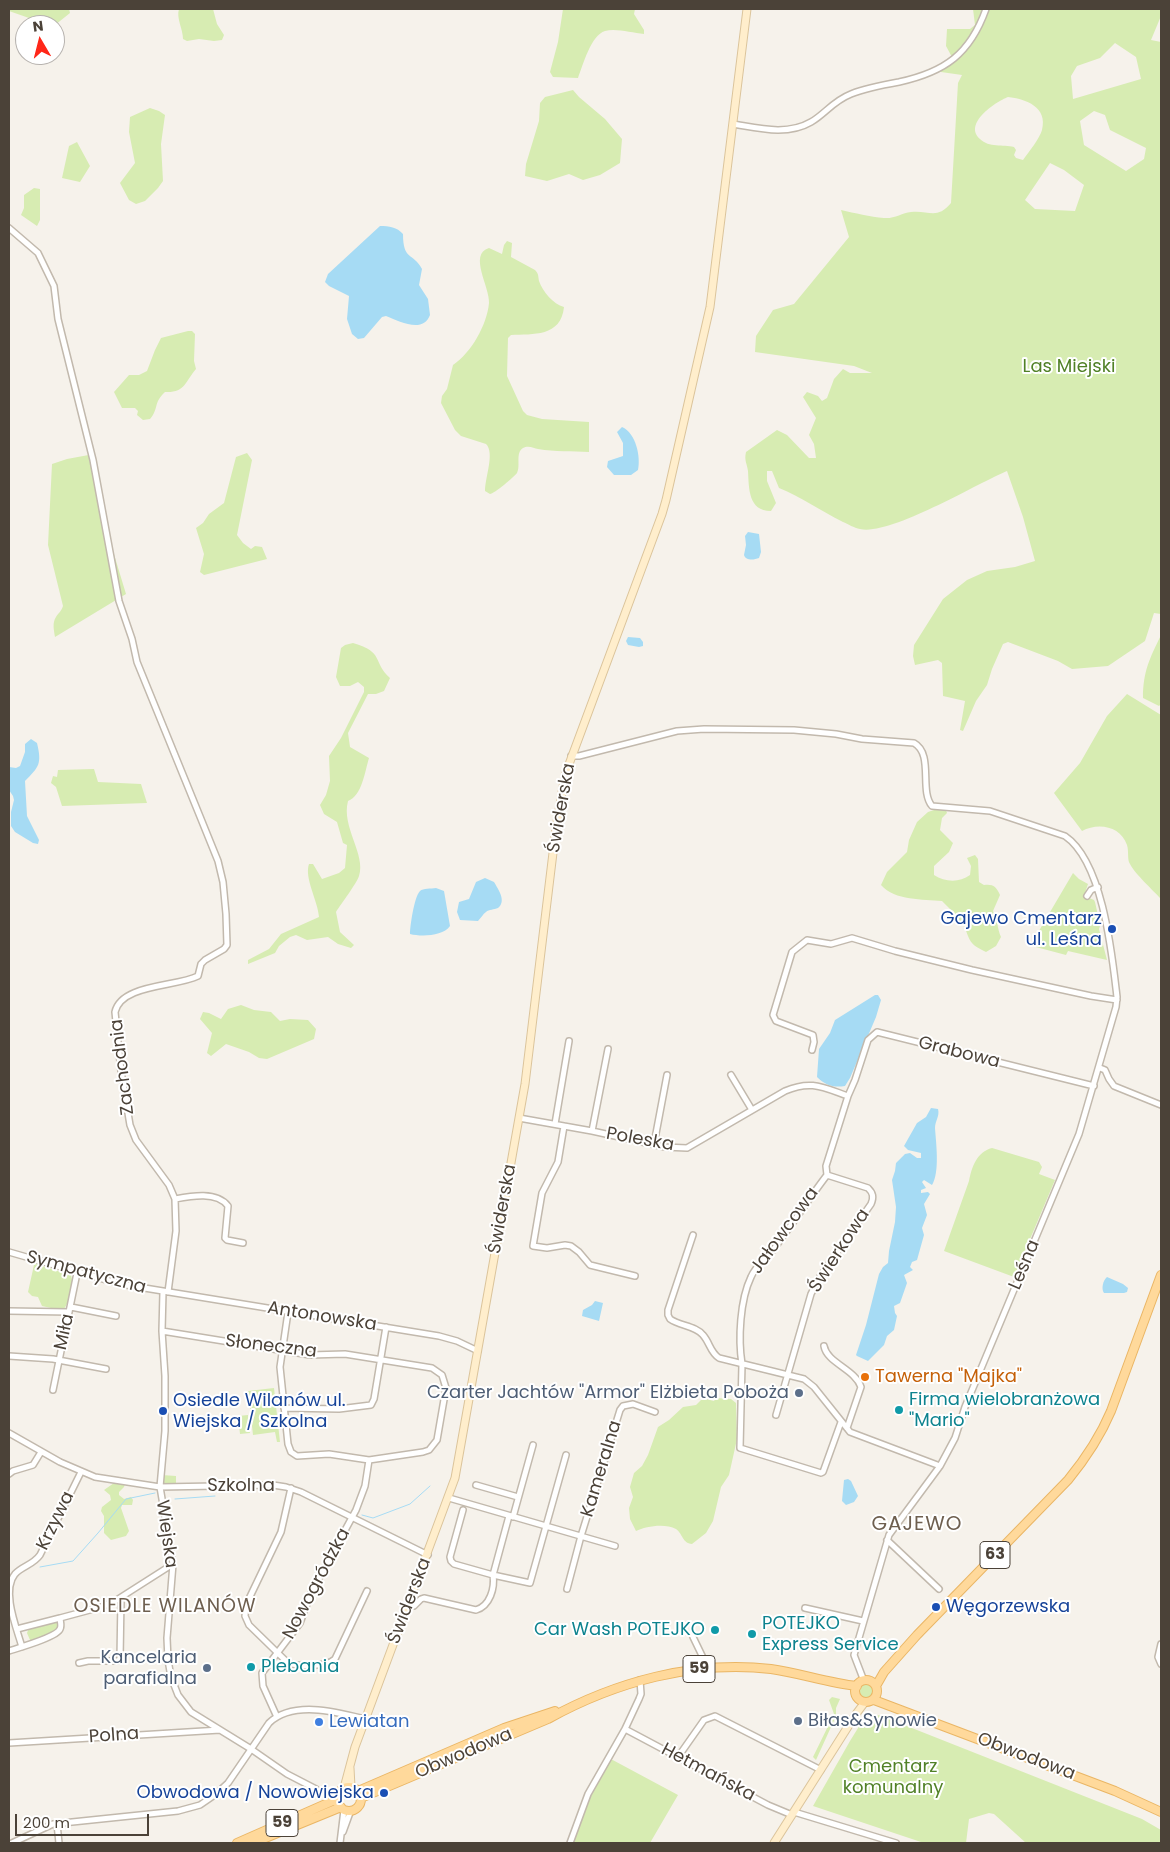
<!DOCTYPE html>
<html>
<head>
<meta charset="utf-8">
<style>
	body { margin:0 }
	#map { position:relative; width:1170px; height:1852px; overflow:hidden; background:#f6f2eb; font-family:Poppins,sans-serif }
	canvas { display:block }
	.frame { position:absolute; inset:0; border:10px solid #4b4238; pointer-events:none }
	.north { position:absolute; left:15px; top:15px; width:50px; height:50px; box-sizing:border-box; background:#fff; border:1px solid #b7b3af; border-radius:50%; rotate:352deg; font-size:14px; font-weight:700; line-height:20px; text-align:center; color:#4b4238 }
	.north::after { content:''; display:block; margin:auto; width:18px; height:22px; background:#ff2719; clip-path:polygon(50% 0,100% 100%,50% 72%,0 100%) }
	.scale { position:absolute; left:15px; top:1814px; width:134px; height:22px; box-sizing:border-box; border:2px solid #4b4238; border-top:0; padding-left:6px; font-size:15px; line-height:18px; white-space:nowrap; color:#4b4238; -webkit-text-stroke:4px #fff; paint-order:stroke }
</style>
</head>
<body>
<div id="map">
<canvas width="1170" height="1852"></canvas>
<div class="frame"></div>
<div class="north">N</div>
<div class="scale">200 m</div>
</div>
<script>
const g = document.querySelector('canvas').getContext('2d');
g.lineJoin = 'round';
function fill(path, color) {
  g.fillStyle = color;
  g.fill(path, 'evenodd');
}
function trace(path, color, width, dash) {
  g.strokeStyle = color;
  g.lineWidth = width;
  g.lineCap = dash ? 'butt' : 'round';
  g.setLineDash(dash || []);
  g.stroke(path);
}
function drawText(font, color, halo, rows, align = 'center') {
  g.font = font + ' Poppins,sans-serif';
  g.lineWidth = 4;
  g.setLineDash([]);
  g.textBaseline = 'middle';
  g.strokeStyle = halo;
  g.fillStyle = color;
  for (const [text, x, y, turn = 0] of rows) {
    g.save();
    g.translate(x, y);
    g.rotate((+turn || 0) * Math.PI / 180);
    g.textAlign = isNaN(turn) ? turn : align;
    if (halo) g.strokeText(text, 0, 0);
    g.fillText(text, 0, 0);
    g.restore();
  }
}
fill(new Path2D(`
	M 9,9 L 69,9 L 70,13 L 55,25 L 35,25 L 29,18 L 9,11 Z
	M 179,9 L 213,9 L 217,24 L 224,35 L 222,40 L 214,41 L 199,39 L 187,41 L 183,39 C 183,29 176,18 179,9 Z
	M 563,9 L 635,9 L 634,14 L 644,30 L 644,34 C 632,33 616,28 605,31 C 591,35 583,65 578,78 L 553,77 L 550,72 L 558,42 Z
	M 973,9 L 984,9 C 977,28 967,44 953,59 L 946,46 L 947,29 L 970,29 L 975,25 Z
	M 988,9 L 1161,9 L 1161,16 L 1151,40 L 1161,42 L 1161,614 L 1154,613 L 1145,641 L 1108,666 L 1072,669 L 1058,661 L 1008,642 L 1003,644 L 992,669 L 987,685 L 976,701 L 963,731 L 960,730 L 965,701 L 943,696 L 942,663 L 938,660 L 915,665 L 913,656 L 914,645 L 943,599 L 967,580 L 987,571 L 1015,567 L 1035,561 L 1023,517 L 1007,471 C 976,484 890,536 860,529 C 854,528 848,524 843,522 C 821,511 801,497 779,488 L 772,471 L 767,471 L 767,481 L 776,503 L 771,511 C 748,511 749,488 748,471 C 747,463 744,461 746,452 L 777,430 L 787,435 L 809,458 L 816,458 L 814,444 L 809,435 L 816,418 L 803,397 L 807,392 L 818,396 L 822,401 L 827,398 L 834,379 L 843,369 L 850,373 L 872,373 L 854,366 L 755,352 L 756,336 L 773,310 L 794,304 L 849,237 L 841,210 C 855,213 870,217 884,218 C 894,219 902,213 911,212 C 929,210 937,220 951,203 L 958,83 L 962,75 L 941,72 L 941,70 C 964,56 980,35 988,9 ZM 1115,43 L 1136,57 L 1141,79 L 1073,99 L 1071,76 L 1077,66 L 1100,58 ZM 1008,97 C 1026,99 1048,107 1042,130 C 1040,138 1028,153 1023,160 L 1016,158 L 1014,155 L 1016,150 L 1014,147 C 1003,144 989,148 980,139 C 963,124 995,102 1008,97 ZM 1094,111 L 1105,115 L 1110,130 L 1146,148 L 1144,159 L 1126,171 L 1084,145 L 1080,121 ZM 1050,163 L 1064,170 L 1084,185 L 1075,211 L 1035,209 L 1025,200 Z
	M 573,90 L 579,97 L 605,119 L 622,139 L 620,163 L 600,175 L 583,180 L 569,174 L 547,181 L 525,176 L 526,164 L 539,121 L 540,103 L 545,97 Z
	M 150,108 L 159,111 L 165,115 L 161,144 L 163,181 L 158,188 L 145,201 L 136,204 L 129,200 L 120,183 L 135,163 L 129,132 L 130,117 Z
	M 77,142 L 90,166 L 80,182 L 62,178 L 69,146 Z
	M 34,188 L 40,189 L 40,220 L 37,226 L 21,215 L 24,208 L 24,195 Z
	M 507,241 L 512,243 L 511,257 L 535,270 C 539,274 538,276 539,281 C 543,292 553,304 564,307 C 561,337 533,334 511,335 L 508,338 L 507,376 L 523,411 L 527,415 L 542,419 L 589,422 L 589,452 C 572,451 555,452 538,449 C 534,448 528,445 523,448 C 515,453 521,466 517,473 C 515,476 494,494 490,494 L 485,491 C 485,477 495,453 486,444 L 461,436 L 455,430 L 441,403 L 442,396 L 447,389 L 453,365 C 471,353 487,325 489,303 C 490,287 468,254 489,248 L 502,254 L 504,245 Z
	M 188,331 L 192,331 L 195,334 L 194,361 L 196,369 C 185,382 185,393 165,392 C 153,403 159,409 150,419 L 143,420 L 137,415 L 138,411 L 135,408 L 122,408 L 114,392 L 129,375 L 139,375 L 147,371 L 155,350 L 161,338 Z
	M 247,453 L 252,460 L 237,535 L 243,543 L 251,549 L 255,546 L 262,547 L 267,559 L 204,575 L 200,572 L 204,554 L 196,528 L 203,523 L 209,514 L 224,503 L 236,457 Z
	M 94,454 L 113,551 L 126,594 L 55,637 C 54,630 52,623 56,617 C 59,612 61,612 63,606 L 48,545 L 52,464 L 67,459 Z
	M 1161,635 L 1161,704 L 1159,706 L 1143,698 C 1143,671 1150,658 1161,635 Z
	M 353,643 C 385,652 372,662 390,678 L 384,691 L 376,694 L 368,694 L 348,733 L 350,747 L 369,758 C 365,771 362,796 348,801 C 341,827 366,854 359,876 C 357,883 341,904 336,912 L 340,932 L 354,945 L 351,948 L 338,944 L 328,937 L 307,940 L 296,935 L 290,937 L 279,946 L 275,953 L 248,964 L 248,960 L 269,949 L 281,934 L 319,917 C 318,901 304,878 309,864 L 313,864 L 322,879 L 339,873 L 345,868 L 347,845 L 343,843 L 337,822 L 324,814 L 320,805 L 326,795 L 330,781 L 329,756 L 341,738 L 364,692 L 364,687 L 358,682 L 350,686 L 340,686 L 336,677 L 341,648 L 345,645 Z
	M 1127,694 L 1161,715 L 1161,899 C 1153,890 1135,874 1130,864 C 1127,860 1129,851 1127,845 C 1121,826 1098,822 1082,831 L 1054,793 L 1080,763 L 1107,716 Z
	M 94,769 L 98,782 L 141,784 L 147,803 L 62,806 L 56,787 L 51,783 L 53,776 L 57,777 L 58,770 Z
	M 940,808 L 946,810 L 947,813 L 942,818 L 940,830 L 953,843 L 949,852 L 934,866 L 934,875 C 945,882 959,883 970,875 L 971,866 L 967,858 L 975,855 L 978,859 L 979,882 L 984,885 C 993,884 996,886 1000,895 L 993,911 C 998,920 997,928 1001,937 L 996,946 L 986,952 C 978,948 971,945 968,936 C 966,931 966,929 963,925 L 956,924 L 952,919 L 953,912 L 942,901 C 923,899 895,901 881,885 L 887,872 L 907,852 L 909,840 L 917,822 L 928,812 Z
	M 1073,873 L 1079,879 L 1088,884 L 1084,896 L 1094,900 L 1095,902 L 1099,920 L 1097,925 L 1100,926 L 1099,929 L 1107,960 L 1068,951 L 1066,955 L 1032,946 L 1033,941 Z
	M 241,1005 L 254,1010 L 271,1012 L 280,1021 L 290,1019 L 308,1020 L 316,1029 L 314,1039 L 267,1059 L 259,1058 L 249,1052 L 226,1044 L 211,1056 L 207,1053 L 212,1033 L 200,1019 L 203,1012 L 209,1013 L 221,1019 L 228,1009 Z
	M 992,1148 L 1039,1162 L 1042,1167 L 1039,1174 L 1055,1180 L 1014,1277 L 944,1251 L 969,1181 C 972,1166 977,1152 992,1148 Z
	M 36,1264 L 71,1275 C 74,1284 70,1301 64,1309 L 55,1309 L 42,1306 L 38,1297 L 32,1296 L 28,1292 L 34,1265 Z
	M 274,1388 L 280,1442 L 277,1442 L 275,1432 L 253,1435 L 248,1391 Z
	M 716,1398 L 731,1399 L 736,1403 L 737,1439 L 729,1475 L 721,1487 L 713,1521 L 706,1533 L 692,1544 C 682,1543 683,1534 676,1529 C 665,1523 646,1526 636,1531 L 630,1519 L 629,1508 L 633,1497 L 630,1487 L 634,1473 L 642,1466 L 648,1455 L 658,1427 L 669,1420 L 683,1407 L 696,1405 L 701,1400 L 706,1399 L 714,1401 Z
	M 248,1415 L 250,1433 L 240,1434 L 238,1416 Z
	M 162,1475 L 176,1476 L 176,1484 L 164,1483 Z
	M 114,1483 L 125,1484 L 124,1487 L 119,1492 L 119,1495 L 124,1499 L 131,1497 L 133,1500 L 132,1505 L 122,1505 L 121,1508 L 129,1531 L 126,1536 L 111,1540 L 104,1533 L 104,1516 L 101,1511 L 102,1507 L 111,1500 L 110,1495 L 104,1490 Z
	M 58,1621 L 59,1625 L 56,1631 L 34,1641 L 30,1640 L 27,1633 L 29,1628 Z
	M859 1691a8 8 0 1 1 16 0a8 8 0 1 1-16 0Z
	M 832,1697 L 840,1699 L 836,1708 L 836,1716 L 816,1760 L 813,1757 L 834,1714 L 829,1700 Z
	M 879,1715 L 1142,1819 L 1161,1830 L 1161,1843 L 1026,1843 L 994,1814 L 989,1813 L 969,1819 L 966,1843 L 924,1843 L 813,1806 L 850,1741 L 863,1720 Z
	M 609,1758 L 678,1795 L 650,1843 L 572,1843 L 588,1799 Z`), '#d7ecb2');
fill(new Path2D(`
	M 380,226 C 389,226 397,227 403,234 C 403,261 413,252 422,269 L 419,285 L 428,299 L 430,315 C 423,334 399,321 386,316 L 382,317 L 364,338 L 358,339 L 352,334 L 347,319 L 349,296 L 329,286 L 325,282 L 328,274 Z
	M 622,427 C 636,433 641,457 638,470 L 631,475 L 614,475 L 607,467 L 608,461 L 623,456 L 623,443 L 617,432 Z
	M 748,532 L 759,534 L 761,552 L 759,558 C 754,560 746,561 744,555 L 746,545 L 745,536 Z
	M 628,637 L 640,638 L 643,642 L 643,646 L 639,647 L 628,645 L 626,641 Z
	M 31,739 L 37,743 C 42,764 39,767 25,781 L 27,816 L 39,840 L 38,844 L 33,843 L 15,832 L 11,826 L 11,812 L 14,800 L 13,796 L 9,790 L 9,767 L 16,768 L 20,766 L 25,752 L 25,744 Z
	M 485,878 L 494,882 C 498,889 507,901 498,908 C 494,910 489,909 486,912 C 483,914 481,918 478,921 L 460,920 L 457,912 L 459,902 L 469,899 L 476,882 Z
	M 436,888 L 444,891 L 450,926 C 443,936 422,937 410,934 C 410,927 414,897 420,891 C 423,888 431,889 436,888 Z
	M 875,995 L 878,995 L 881,1000 L 876,1017 L 850,1078 L 845,1086 C 833,1088 825,1085 817,1077 L 819,1049 L 830,1033 L 835,1020 Z
	M 931,1108 L 938,1109 C 940,1116 935,1121 935,1128 C 936,1143 940,1172 932,1185 L 924,1180 L 922,1182 L 926,1188 L 921,1190 L 921,1193 L 928,1192 L 930,1194 L 924,1204 L 927,1215 L 922,1228 L 924,1235 L 917,1260 L 912,1262 L 910,1267 L 913,1270 L 904,1275 L 907,1283 L 900,1303 L 894,1306 L 895,1313 L 897,1316 L 894,1330 L 887,1336 L 884,1345 L 868,1361 L 857,1356 L 856,1355 L 866,1325 L 879,1274 L 883,1267 L 888,1263 L 889,1251 L 895,1222 L 896,1207 L 892,1180 L 895,1171 L 896,1163 L 905,1154 L 910,1153 L 917,1158 L 921,1158 L 921,1153 L 908,1150 L 904,1146 L 917,1123 L 926,1117 Z
	M 1107,1277 L 1123,1284 L 1128,1288 L 1127,1292 L 1124,1293 L 1104,1293 C 1101,1289 1103,1280 1107,1277 Z
	M 595,1301 L 603,1303 L 599,1321 L 582,1316 L 583,1310 L 592,1305 Z
	M 848,1479 L 851,1481 L 858,1496 L 854,1502 L 846,1505 L 842,1501 L 844,1480 Z`), '#a6dbf4');
trace(new Path2D(`
	M 175,1499 L 215,1496
	M 362,1515 L 373,1518 L 410,1504 L 430,1486
	M 40,1567 L 73,1561 L 98,1533 L 126,1499 L 155,1493`), '#a6dbf4', 1);
const street = new Path2D(`
	M 733,124 C 758,128 787,136 811,122 C 825,114 833,101 851,94 C 866,88 882,85 899,82 C 945,72 970,54 986,9
	M 9,228 L 38,253 L 54,286 L 58,319 L 93,460 L 119,601 L 132,639 L 137,662 L 201,819 L 218,861 L 223,882 L 226,914 L 227,945 L 224,949 L 205,960 L 201,964 L 198,976 C 176,987 121,984 115,1012 L 121,1071 L 130,1125 L 136,1140 L 169,1185 L 175,1199 L 176,1231 L 168,1292
	M 571,756 L 579,756 L 677,731 L 704,729 L 794,730 L 836,734 L 862,739 L 914,743 C 934,754 919,791 932,806 L 990,811 L 1065,836 C 1103,862 1112,954 1117,997 L 1116,1007 L 1079,1134 L 965,1407 L 955,1438 L 940,1466 L 889,1535 L 854,1655 L 864,1681
	M 1087,896 L 1091,890 L 1098,887
	M 812,1050 L 814,1042 L 813,1035 L 776,1021 L 773,1015 L 792,952 L 807,940 L 831,944 L 852,938 L 895,951 L 972,970 L 1091,996 L 1117,1000
	M 1100,1068 L 1105,1070 L 1109,1079 L 1114,1086 L 1161,1105
	M 731,1075 L 752,1110
	M 519,1118 L 592,1131 L 665,1147 L 687,1148 L 785,1091 C 811,1080 822,1087 848,1096
	M 555,1124 L 569,1041
	M 564,1126 L 558,1162 L 542,1193 L 533,1246 L 547,1248 L 565,1245 L 571,1246 L 579,1252 L 590,1265 L 635,1276
	M 592,1131 L 608,1049
	M 654,1144 L 667,1075
	M 175,1199 C 191,1196 217,1191 228,1206 L 225,1238 L 227,1240 L 243,1243
	M 693,1235 L 668,1310 L 668,1315 L 670,1319 C 680,1326 696,1326 703,1335 C 710,1343 710,1352 719,1358 L 804,1379 L 814,1387 L 850,1432 L 940,1466
	M 9,1252 L 120,1284 L 439,1336 L 457,1341 L 478,1351
	M 163,1292 L 162,1331 L 165,1376 L 165,1431 L 160,1487 L 173,1564 L 167,1638 L 168,1660 L 171,1677 L 178,1695 L 191,1712 L 251,1749 L 287,1774 L 316,1789
	M 71,1307 L 116,1316
	M 9,1311 L 69,1312
	M 162,1331 L 310,1355 L 345,1354 L 432,1368 L 442,1375 L 446,1388 L 437,1440 L 429,1450 L 423,1452 L 369,1460 L 329,1454 L 297,1456 L 291,1452 L 288,1444 L 280,1367 L 288,1312
	M 824,1346 C 827,1363 855,1369 861,1387 L 847,1428
	M 9,1356 L 53,1359 L 106,1369
	M 53,1390 L 77,1273
	M 284,1408 L 339,1409 L 371,1405 L 374,1399 L 386,1327
	M 776,1415 L 811,1294 L 819,1278 L 871,1204 C 874,1197 873,1193 868,1188 L 827,1175
	M 841,1422 L 823,1472 L 821,1473 L 740,1448 L 742,1364 C 738,1339 740,1300 751,1277 C 756,1265 765,1260 773,1250 C 791,1226 808,1200 827,1175 L 826,1166 L 848,1096 L 855,1080 L 868,1040 L 877,1032 L 1094,1086
	M 9,1433 L 60,1462 L 95,1477 L 160,1487 L 273,1485 L 286,1487 L 301,1492 L 428,1555
	M 9,1474 L 13,1471 L 33,1465 L 41,1452
	M 476,1485 L 518,1497
	M 291,1488 L 281,1532 L 246,1605 L 245,1616 L 249,1625 L 288,1663 C 300,1667 326,1667 335,1659 L 367,1591
	M 449,1498 L 615,1546
	M 463,1510 L 450,1557 L 451,1561 L 454,1564 L 493,1575 L 509,1516
	M 513,1517 L 533,1445
	M 887,1540 L 939,1589
	M 567,1589 L 581,1536 L 620,1410 L 623,1406 L 633,1404 L 655,1412
	M 408,1605 L 414,1606 L 421,1599 L 424,1598 L 476,1610 C 490,1606 495,1588 493,1575 L 530,1583 L 566,1455
	M 805,1608 L 863,1621
	M 17,1629 L 60,1618
	M 693,1637 L 708,1668
	M 1161,1644 L 1158,1657 L 1161,1664
	M 22,1647 C 17,1629 1,1591 15,1574 C 22,1566 33,1565 40,1555 L 81,1472
	M 9,1651 C 18,1648 57,1637 60,1629 C 62,1626 60,1621 60,1618 L 101,1607 L 115,1601 L 173,1564
	M 79,1663 L 88,1661 L 118,1661 L 120,1659 L 121,1598
	M 277,1717 L 263,1686 L 262,1673 L 300,1623 L 311,1593 L 356,1510 L 365,1486 L 369,1460
	M 625,1729 L 768,1805 L 792,1815
	M 9,1743 L 220,1730
	M 678,1757 L 704,1720 L 715,1716 L 821,1770
	M 794,1812 L 896,1843
	M 57,1824 L 59,1843
	M 343,1832 L 351,1810
	M 12,1843 L 53,1824 L 178,1811 L 200,1805 L 216,1794 L 228,1783 L 269,1723 C 293,1700 337,1712 365,1719
	M 340,1843 L 344,1810
	M 570,1843 L 588,1794 L 625,1729 L 639,1699 L 641,1694 L 640,1680`);
const secondary = new Path2D(`
	M 350,1768 L 351,1787
	M 344,1788 L 355,1747 L 455,1478 L 525,1084 L 556,828 L 565,775 L 662,514 L 666,500 L 710,307 L 747,9
	M 774,1843 L 856,1714 L 865,1702`);
const primary = new Path2D(`
	M855 1691a11 11 0 1 1 22 0a11 11 0 1 1-22 0Z
	M 876,1686 L 884,1672 L 917,1635 L 1068,1480 C 1086,1458 1100,1437 1111,1411 L 1161,1275
	M 874,1700 L 1115,1791 L 1161,1812
	M337 1799a12 12 0 1 1 24 0a12 12 0 1 1-24 0Z
	M 358,1791 L 504,1728 L 555,1711
	M 361,1798 L 548,1719 C 615,1682 694,1660 771,1669 C 800,1673 828,1683 857,1686
	M 237,1843 L 337,1799
	M 253,1843 L 341,1807`);
trace(street, '#c2b9ad', 8);
trace(secondary, '#dbc49b', 9);
trace(primary, '#eab665', 10);
trace(street, '#fff', 5);
trace(secondary, '#fec', 7);
trace(primary, '#ffd99b', 8);
for (const [x, y, r, color] of [
	[1112,929,5,"#1a4fb4"],
	[865,1377,5,"#e8710a"],
	[799,1393,5,"#5c6f8a"],
	[899,1410,5,"#0f9aa8"],
	[163,1411,5,"#1a4fb4"],
	[936,1607,5,"#1a4fb4"],
	[715,1630,5,"#0f9aa8"],
	[752,1634,5,"#0f9aa8"],
	[251,1667,5,"#0f9aa8"],
	[207,1668,5,"#5c6f8a"],
	[798,1721,5,"#5c6f8a"],
	[319,1722,5,"#3f7fe0"],
	[384,1793,5,"#1a4fb4"]
]) {
  const dot = new Path2D();
  dot.arc(x, y, r, 0, 2 * Math.PI);
  g.fillStyle = color;
  g.fill(dot);
  trace(dot, '#fff', 2);
}
for (const [x, y, w] of [
	[995,1555,30],
	[699,1669,32],
	[282,1823,32]
]) {
  const box = new Path2D();
  box.roundRect(x - w / 2, y - 13.5, w, 27, 4);
  g.fillStyle = '#fff';
  g.fill(box);
  trace(box, '#4b4238', 1);
}
drawText('bold 16px', '#4b4238', null, [
	["63",995,1555],
	["59",699,1669],
	["59",282,1823]
]);
drawText('18px', '#518127', '#fff', [
	["Las Miejski",1069,367],
	["Cmentarz",893,1767],
	["komunalny",893,1788]
]);
drawText('18px', '#4b4238', '#fff', [
	["Świderska",562,808,-80],
	["Grabowa",959,1053,14],
	["Zachodnia",123,1067,-97],
	["Poleska",640,1140,10],
	["Świderska",503,1209,-80],
	["Jałowcowa",785,1231,-54],
	["Świerkowa",840,1251,-57],
	["Leśna",1025,1265,-67],
	["Sympatyczna",86,1273,15],
	["Antonowska",322,1317,9],
	["Miła",65,1332,-78],
	["Słoneczna",271,1347,7],
	["Kameralna",602,1469,-73],
	["Szkolna",241,1486],
	["Krzywa",56,1521,-64],
	["Wiejska",166,1534,82],
	["Nowogródzka",317,1584,-62],
	["Świderska",410,1601,-69],
	["Polna",114,1736,-4],
	["Obwodowa",464,1754,-23],
	["Obwodowa",1026,1757,21],
	["Hetmańska",708,1773,28]
]);
drawText('18px', '#164399', '#fff', [
	["Gajewo Cmentarz",1102,919],
	["ul. Leśna",1102,940],
	["Osiedle Wilanów ul.",173,1401,"left"],
	["Wiejska / Szkolna",173,1422,"left"],
	["Węgorzewska",946,1607,"left"],
	["Obwodowa / Nowowiejska",374,1793]
], 'right');
drawText('18px', '#c56008', '#fff', [
	["Tawerna \"Majka\"",875,1377]
], 'left');
drawText('18px', '#4e5e75', '#fff', [
	["Czarter Jachtów \"Armor\" Elżbieta Poboża",789,1393],
	["Kancelaria",197,1658],
	["parafialna",197,1679],
	["Biłas&Synowie",808,1721,"left"]
], 'right');
drawText('18px', '#0d838f', '#fff', [
	["Firma wielobranżowa",909,1400],
	["\"Mario\"",909,1421],
	["POTEJKO",762,1624],
	["Express Service",762,1645],
	["Car Wash POTEJKO",705,1630,"right"],
	["Plebania",261,1667]
], 'left');
drawText('18px', '#366cbe', '#fff', [
	["Lewiatan",329,1722]
], 'left');
g.letterSpacing = '1px';
drawText('19px', '#6e5f4f', '#fff', [
	["OSIEDLE WILANÓW",165,1607]
]);
g.letterSpacing = '0px';
g.letterSpacing = '1px';
drawText('20px', '#6e5f4f', '#fff', [
	["GAJEWO",917,1525]
]);
g.letterSpacing = '0px';
</script>
</body>
</html>
